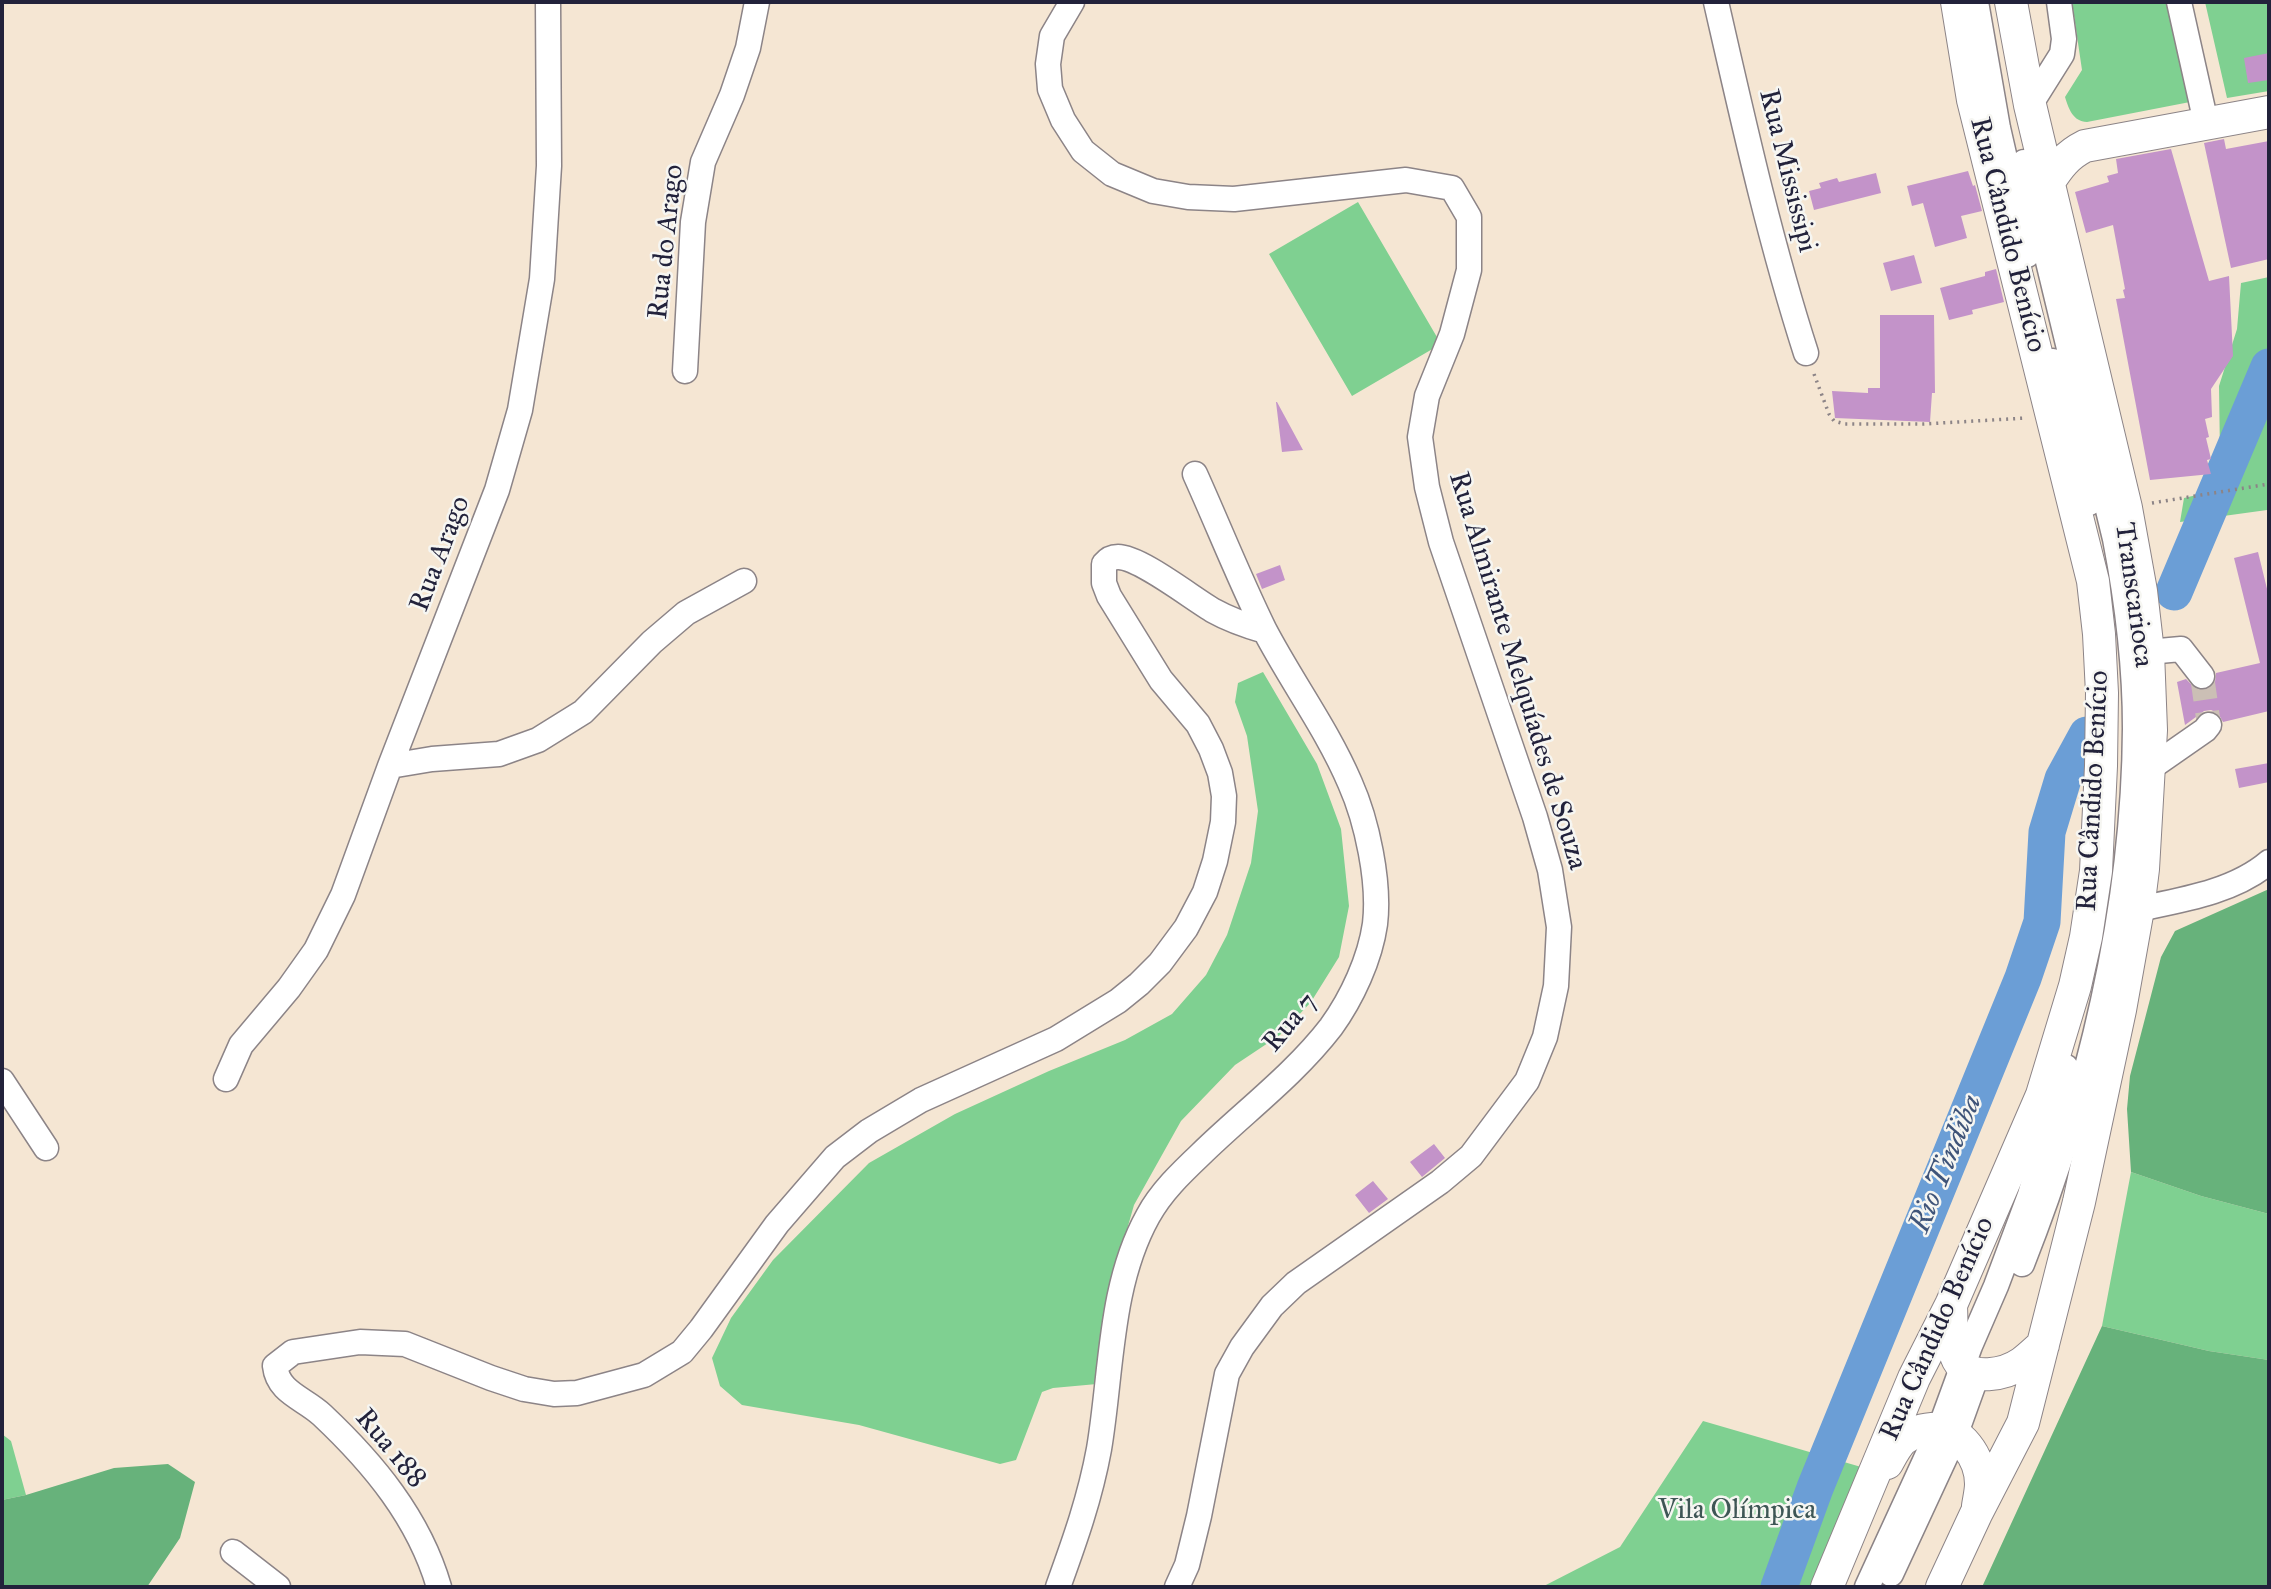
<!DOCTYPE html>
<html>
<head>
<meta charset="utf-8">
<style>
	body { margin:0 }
	#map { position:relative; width:2271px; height:1589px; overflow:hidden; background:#f5e6d3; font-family:"IM FELL Great Primer",serif }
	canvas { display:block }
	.frame { position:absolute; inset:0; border:4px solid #22223b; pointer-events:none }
</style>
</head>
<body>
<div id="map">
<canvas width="2271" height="1589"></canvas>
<div class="frame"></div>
</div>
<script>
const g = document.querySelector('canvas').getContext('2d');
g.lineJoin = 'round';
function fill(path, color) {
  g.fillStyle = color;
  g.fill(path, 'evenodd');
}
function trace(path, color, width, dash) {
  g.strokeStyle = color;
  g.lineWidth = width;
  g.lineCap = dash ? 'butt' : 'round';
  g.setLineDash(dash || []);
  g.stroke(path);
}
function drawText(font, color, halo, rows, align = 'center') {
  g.font = font + ' "IM FELL Great Primer",serif';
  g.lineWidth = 5;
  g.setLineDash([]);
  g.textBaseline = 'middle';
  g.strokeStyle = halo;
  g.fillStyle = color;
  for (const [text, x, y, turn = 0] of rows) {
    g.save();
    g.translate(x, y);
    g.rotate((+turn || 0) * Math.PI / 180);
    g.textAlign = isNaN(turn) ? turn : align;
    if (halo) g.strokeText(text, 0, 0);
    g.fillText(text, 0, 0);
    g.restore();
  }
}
fill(new Path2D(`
	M 2072,2 L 2172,2 L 2190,102 L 2087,122 C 2073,121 2069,110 2065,97 L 2082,70 Z
	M 2205,2 L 2269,2 L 2269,91 L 2227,98 Z
	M 1358,202 L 1441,344 L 1352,396 L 1269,254 Z
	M 2269,277 L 2269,507 L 2267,510 L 2180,522 L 2184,498 L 2205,493 L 2220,456 L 2219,386 L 2237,329 L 2241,283 Z
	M 1263,672 L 1317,764 L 1341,829 L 1349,906 L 1339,957 L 1311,1002 L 1280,1035 L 1235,1065 L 1181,1121 L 1134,1205 L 1108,1296 L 1097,1384 L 1053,1388 L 1042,1392 L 1016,1460 L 1000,1464 L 859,1425 L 742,1405 L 720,1386 L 712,1358 L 731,1318 L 773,1260 L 869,1163 L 955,1114 L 1049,1071 L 1125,1040 L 1172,1014 L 1206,975 L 1227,935 L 1251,863 L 1258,811 L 1247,736 L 1235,702 L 1238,683 Z
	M 2131,1172 L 2201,1196 L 2269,1214 L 2269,1360 L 2209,1351 L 2102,1326 Z
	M 1703,1421 L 1868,1469 L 1824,1587 L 1542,1587 L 1620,1547 Z
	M 2,1434 L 11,1441 L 26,1495 L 2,1500 Z`), '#7fd091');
fill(new Path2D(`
	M 2269,889 L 2269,1214 L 2201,1196 L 2131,1172 L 2127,1109 L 2130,1076 L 2161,957 L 2175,931 Z
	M 2102,1326 L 2209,1351 L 2269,1360 L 2269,1587 L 1982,1587 Z
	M 168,1464 L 195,1482 L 180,1538 L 147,1587 L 2,1587 L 2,1500 L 26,1495 L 114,1468 Z`), '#67b27b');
trace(new Path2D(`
	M 2174,592 L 2269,367
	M 1779,1587 L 1815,1488 L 2023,978 L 2042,922 L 2047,832 L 2063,779 L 2087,735`), '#6b9ed6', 37);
fill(new Path2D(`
	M 2269,53 L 2269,80 L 2248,83 L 2244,58 Z
	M 2224,139 L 2226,149 L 2269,141 L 2269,259 L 2231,268 L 2204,143 Z
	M 2171,149 L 2209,281 L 2229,276 L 2233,356 L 2211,389 L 2212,417 L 2205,419 L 2209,437 L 2206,438 L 2211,459 L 2207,460 L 2211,474 L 2150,480 L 2116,299 L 2125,298 L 2123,290 L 2125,289 L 2113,225 L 2086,233 L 2075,192 L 2109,182 L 2107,176 L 2118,173 L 2116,159 Z
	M 1968,171 L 1973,186 L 1975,185 L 1982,211 L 1961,216 L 1967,238 L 1935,247 L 1923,203 L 1912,206 L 1907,186 Z
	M 1876,173 L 1881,193 L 1814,210 L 1809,191 L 1821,188 L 1819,183 L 1837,178 L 1839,182 Z
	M 1914,255 L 1922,283 L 1891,291 L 1883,263 Z
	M 1996,269 L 2004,302 L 1972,310 L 1973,314 L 1949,320 L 1940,288 L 1985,276 L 1985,272 Z
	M 1880,315 L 1934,315 L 1935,393 L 1932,393 L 1930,422 L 1835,418 L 1832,391 L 1868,393 L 1868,388 L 1880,388 Z
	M 1276,402 L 1277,402 L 1303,450 L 1282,452 Z
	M 2258,552 L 2269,597 L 2269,711 L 2223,722 L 2218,713 L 2211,710 L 2204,711 L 2185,725 L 2177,682 L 2186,679 L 2196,689 L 2205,691 L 2212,687 L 2215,682 L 2216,673 L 2260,663 L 2234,558 Z
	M 1280,565 L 1285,580 L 1262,589 L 1256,574 Z
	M 2269,763 L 2269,782 L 2239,788 L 2235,769 Z
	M 1434,1144 L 1445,1158 L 1422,1177 L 1410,1162 Z
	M 1373,1181 L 1388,1199 L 1369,1213 L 1355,1195 Z`), '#c393c9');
trace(new Path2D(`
	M 2202,676 L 2209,725`), '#cbbfb5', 24, [24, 12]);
const minor = new Path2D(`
	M 1072,2 L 1052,36 L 1048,64 L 1050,89 L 1063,120 L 1083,151 L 1112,174 L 1153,191 L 1188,197 L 1234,199 L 1406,180 L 1452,188 L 1469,217 L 1469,270 L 1452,334 L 1427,396 L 1420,437 L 1427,487 L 1441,542 L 1535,817 L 1550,870 L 1559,927 L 1556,986 L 1545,1037 L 1527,1081 L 1471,1156 L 1440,1182 L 1296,1283 L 1272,1306 L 1242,1347 L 1227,1374 L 1199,1516 L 1187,1565 L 1177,1587
	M 1716,2 C 1743,120 1769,238 1806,353
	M 1976,2 L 1998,128 L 2027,255
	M 2179,2 L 2206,123
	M 2030,105 L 2062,54 L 2064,39 L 2059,2
	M 2053,361 L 2089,503
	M 685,371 L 693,222 L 703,162 L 732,95 L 748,48 L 757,2
	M 2148,652 L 2181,649 L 2202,676
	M 390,766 L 432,759 L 499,754 L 538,740 L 583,712 L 652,642 L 686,613 L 744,581
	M 2149,769 L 2205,730 L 2209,725
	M 2138,909 C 2181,900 2234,892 2269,862
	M 226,1079 L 241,1045 L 289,988 L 316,950 L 343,895 L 390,766 L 497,490 L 520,410 L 542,279 L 549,166 L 548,2
	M 2,1081 L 46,1148
	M 2022,1264 C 2088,1097 2134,909 2135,728 C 2135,665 2127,601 2115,539 L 2024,162
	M 233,1552 L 278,1587
	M 1891,1574 L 1955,1436 L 1973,1386
	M 439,1587 C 419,1518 373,1463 322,1415 C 304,1398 278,1393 275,1366 L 293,1352 L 360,1342 L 405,1344 L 491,1378 L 524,1389 L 554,1394 L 577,1393 L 644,1375 L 682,1352 L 701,1329 L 777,1224 L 835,1157 L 869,1131 L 921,1100 L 1056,1039 L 1118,1001 L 1139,984 L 1160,963 L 1186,928 L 1205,892 L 1215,861 L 1223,822 L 1224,796 L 1220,773 L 1211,749 L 1198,724 L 1161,680 L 1109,596 L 1104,583 L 1104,564 C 1108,559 1112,557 1118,557 C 1140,557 1193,599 1214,611 C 1230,620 1248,626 1265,631
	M 1058,1587 C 1075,1540 1090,1498 1099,1449 C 1112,1372 1109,1286 1148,1216 C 1161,1192 1181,1173 1201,1154 C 1244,1112 1294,1075 1331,1027 C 1352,998 1370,959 1375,924 C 1380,882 1367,821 1350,783 C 1327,729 1291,681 1264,629 C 1239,578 1218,525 1195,474
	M 1867,1587 L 1940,1428 L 1970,1346 L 1996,1286 L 2030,1195 L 2066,1067`);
const major = new Path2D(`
	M 2048,183 C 2059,166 2067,155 2085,146 L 2269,112
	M 1951,1306 C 1952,1323 1950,1344 1958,1360 C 1970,1383 2006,1374 2022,1363 C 2029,1358 2036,1351 2043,1345
	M 1887,1463 C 1891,1456 1896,1446 1902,1440 C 1911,1432 1921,1430 1932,1429 C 1960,1426 1981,1459 1981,1484 C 1981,1491 1979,1499 1978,1506
	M 1827,1587 L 1914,1378 L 1951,1305 L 2042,1095 L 2075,986 L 2086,937 L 2096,871 L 2101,766 L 2102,693 L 2099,634 L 2093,581 L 1973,100 L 1957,2
	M 1942,1587 L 1976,1514 L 2023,1423 L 2079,1202 L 2120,1010 L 2138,909 L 2143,869 L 2151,730 L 2148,652 L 2141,591 L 2126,508 L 2030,105 L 2011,2`);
trace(minor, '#8c8487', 27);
trace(major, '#8c8487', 34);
trace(new Path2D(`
	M 1814,374 L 1829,414 L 1834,421 L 1845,424 L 1924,424 L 2026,418
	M 2152,503 L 2269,484`), '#8c8487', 3.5, [2, 5]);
trace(minor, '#fff', 24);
trace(major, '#fff', 32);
drawText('28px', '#22223b', '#f6f6f2', [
	["Rua Mississipi",1787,171,76],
	["Rua Cândido Benício",2007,235,76],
	["Rua do Arago",667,242,-84],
	["Rua Arago",441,554,-69],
	["Transcarioca",2133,595,82],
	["Rua Almirante Melquíades de Souza",1517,671,73],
	["Rua Cândido Benício",2094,791,-87],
	["Rua 7",1291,1023,-50],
	["Rua Cândido Benício",1938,1329,-66],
	["Rua 188",390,1449,50]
]);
drawText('28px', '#3e5655', '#f6f6f2', [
	["Vila Olímpica",1737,1511]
]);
drawText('italic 30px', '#3f5479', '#f6f6f2', [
	["Rio Tindiba",1947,1164,-68]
]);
</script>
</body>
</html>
